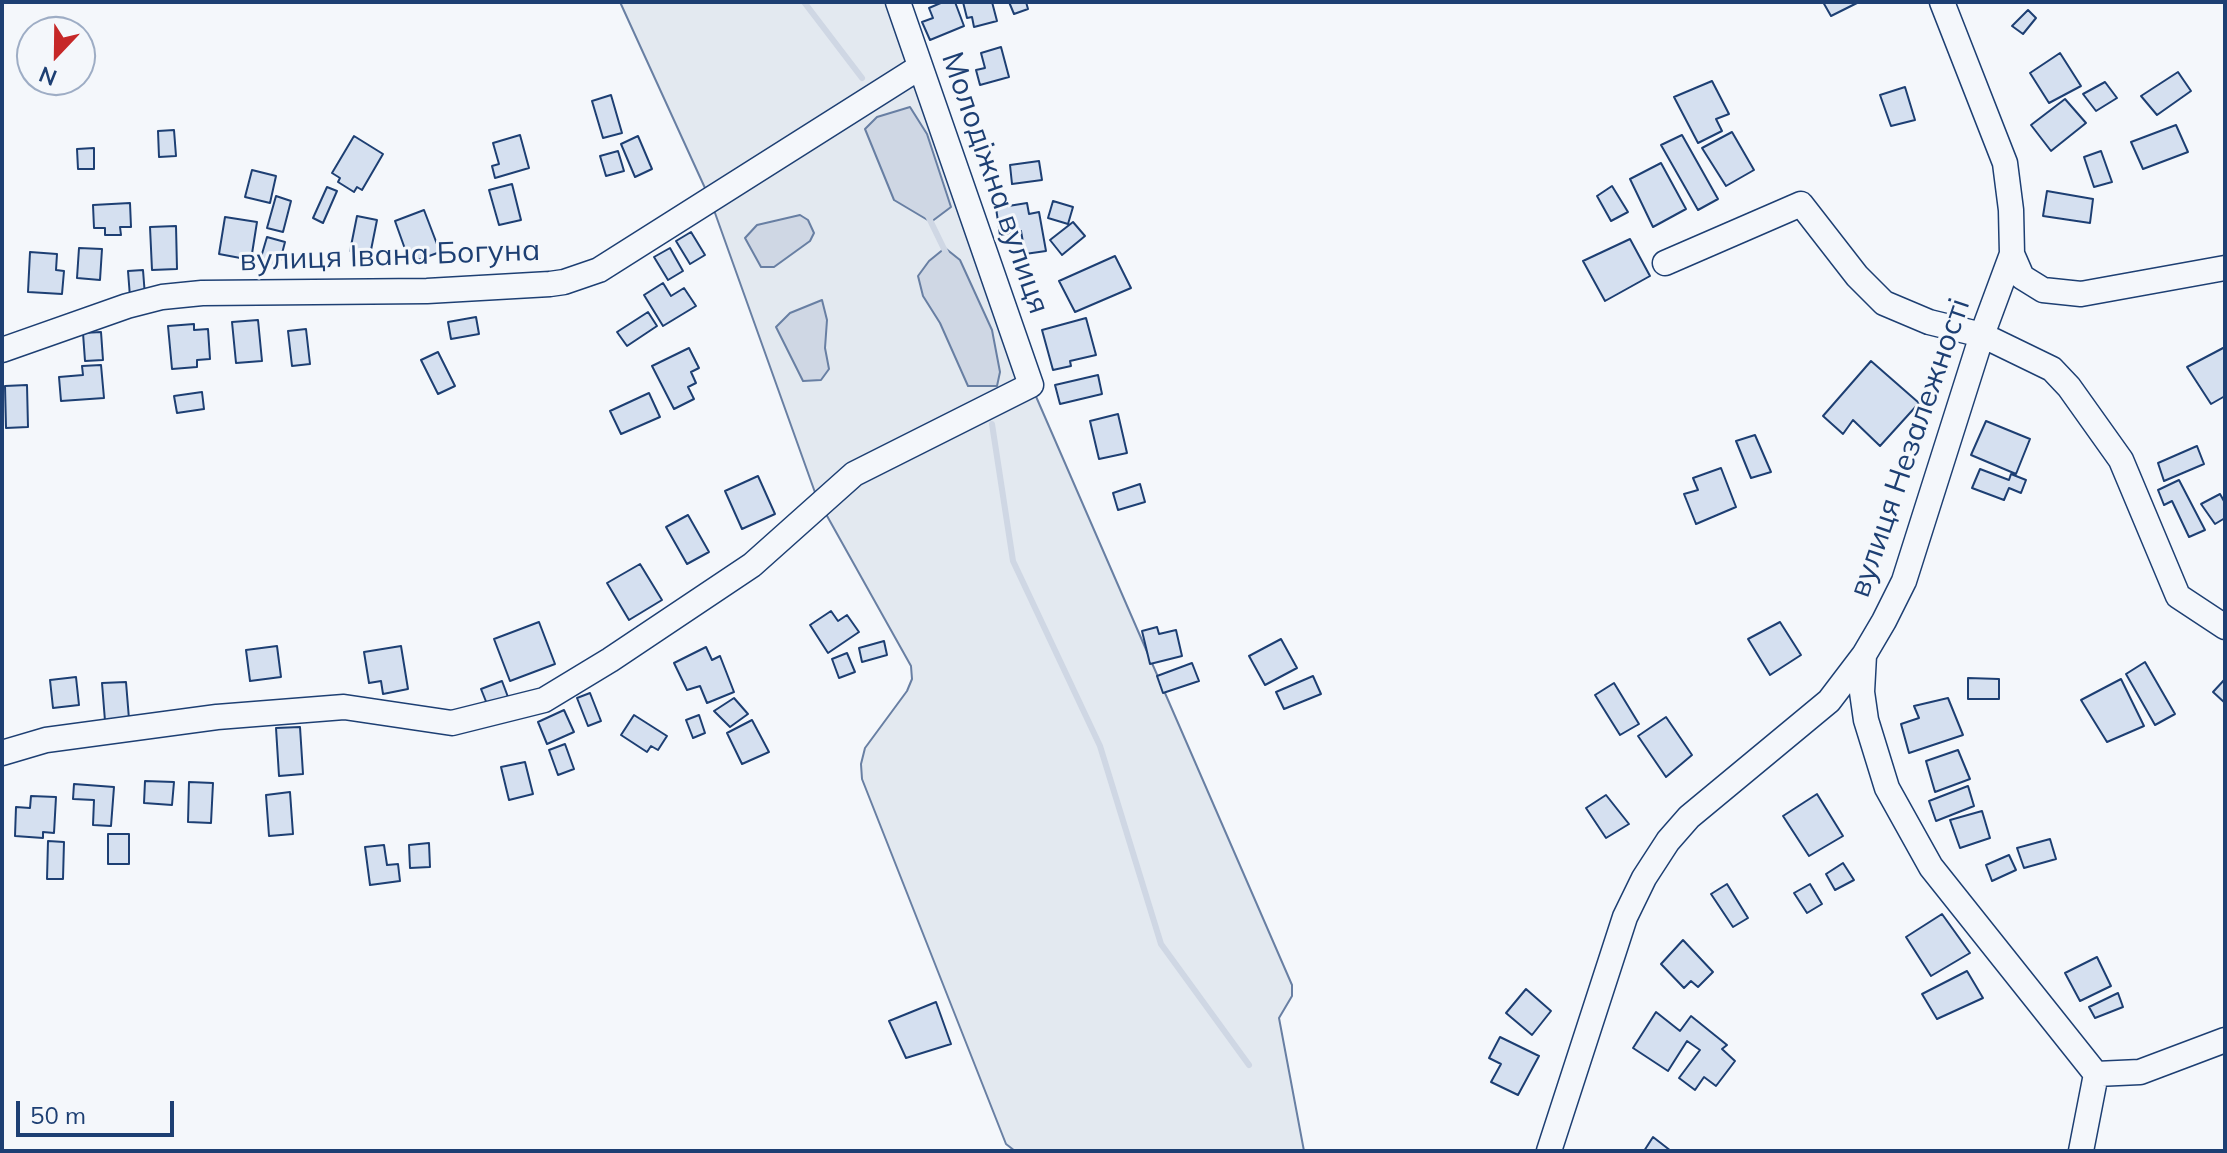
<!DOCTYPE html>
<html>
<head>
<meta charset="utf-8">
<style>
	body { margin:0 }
	#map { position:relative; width:2227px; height:1153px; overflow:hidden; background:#f4f7fb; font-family:Mulish,sans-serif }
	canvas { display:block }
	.frame { position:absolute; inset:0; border:4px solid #1d3f73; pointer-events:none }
	.north { position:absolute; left:16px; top:16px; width:80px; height:80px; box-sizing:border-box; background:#f4f7fb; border:2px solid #9eadc5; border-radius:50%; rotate:202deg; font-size:22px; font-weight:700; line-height:32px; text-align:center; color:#1d3f73 }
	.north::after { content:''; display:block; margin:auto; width:28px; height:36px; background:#c62828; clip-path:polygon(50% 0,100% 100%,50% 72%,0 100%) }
	.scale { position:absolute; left:16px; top:1101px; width:158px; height:36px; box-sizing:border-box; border:4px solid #1d3f73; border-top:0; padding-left:10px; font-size:24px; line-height:28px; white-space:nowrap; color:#1d3f73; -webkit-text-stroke:6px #f4f7fb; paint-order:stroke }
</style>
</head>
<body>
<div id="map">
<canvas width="2227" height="1153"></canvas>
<div class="frame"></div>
<div class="north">N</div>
<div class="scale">50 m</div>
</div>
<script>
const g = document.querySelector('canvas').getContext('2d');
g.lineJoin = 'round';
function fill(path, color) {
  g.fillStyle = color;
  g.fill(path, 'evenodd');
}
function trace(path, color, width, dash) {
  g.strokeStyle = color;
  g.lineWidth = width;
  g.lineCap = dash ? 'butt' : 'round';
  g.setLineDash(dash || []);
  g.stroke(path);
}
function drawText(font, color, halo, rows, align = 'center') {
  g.font = font + ' Mulish,sans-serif';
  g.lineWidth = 6;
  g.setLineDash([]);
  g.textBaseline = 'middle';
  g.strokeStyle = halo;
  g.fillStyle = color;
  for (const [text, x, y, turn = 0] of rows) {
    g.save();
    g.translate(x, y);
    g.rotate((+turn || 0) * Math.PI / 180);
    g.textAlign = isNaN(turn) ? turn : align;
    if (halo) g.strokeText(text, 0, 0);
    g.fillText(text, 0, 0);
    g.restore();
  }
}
const green = new Path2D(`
	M 620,2 L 898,2 L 1031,385 L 1292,985 L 1292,996 L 1279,1018 L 1304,1151 L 1015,1151 L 1006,1144 L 862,779 L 861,764 L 865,748 L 907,691 L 912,679 L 911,666 L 817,498 L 710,199 Z`);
fill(green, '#e3e9f0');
trace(green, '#687fa3', 2);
const water = new Path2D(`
	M 910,107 L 927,134 L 951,207 L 931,222 L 894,200 L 865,129 L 877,117 Z
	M 800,215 L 808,220 L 814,233 L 810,241 L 774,267 L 761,267 L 745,238 L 757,225 Z
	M 945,248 L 960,260 L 992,330 L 1000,372 L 997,386 L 968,386 L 940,323 L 923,296 L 918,276 L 929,261 Z
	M 822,300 L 827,320 L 825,348 L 829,369 L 821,380 L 803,381 L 776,327 L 790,313 Z`);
fill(water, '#cfd7e4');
trace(water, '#687fa3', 2);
trace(new Path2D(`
	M 804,2 L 862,78
	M 928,216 L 946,253
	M 992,424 L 1013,561 L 1100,746 L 1161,944 L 1249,1065`), '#cfd7e4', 6);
const building = new Path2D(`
	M 943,2 L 955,2 L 964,26 L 930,40 L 922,22 L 933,18 L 929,8 Z
	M 963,2 L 992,2 L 997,21 L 974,27 L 972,17 L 967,18 Z
	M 1009,2 L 1026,2 L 1028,9 L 1014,14 Z
	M 1823,2 L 1859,2 L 1831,16 Z
	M 2028,10 L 2036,18 L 2023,34 L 2012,26 Z
	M 1001,47 L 1009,77 L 980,85 L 976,70 L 985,68 L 981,53 Z
	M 2060,53 L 2081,86 L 2049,103 L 2030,73 Z
	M 2178,72 L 2191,91 L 2157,115 L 2141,96 Z
	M 1712,81 L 1729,114 L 1716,119 L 1722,131 L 1698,143 L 1674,97 Z
	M 2105,82 L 2117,98 L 2096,111 L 2083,94 Z
	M 1905,87 L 1915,120 L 1891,126 L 1880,95 Z
	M 611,95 L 622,133 L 603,138 L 592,101 Z
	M 2065,99 L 2086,123 L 2051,151 L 2031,125 Z
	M 2176,125 L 2188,152 L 2143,169 L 2131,142 Z
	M 174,130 L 176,156 L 159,157 L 158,131 Z
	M 1732,132 L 1754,170 L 1726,186 L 1702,148 Z
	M 520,135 L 529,168 L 495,178 L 492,166 L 499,164 L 493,143 Z
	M 1682,135 L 1718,199 L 1698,210 L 1661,145 Z
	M 354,136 L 383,154 L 362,190 L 357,187 L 354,192 L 338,182 L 340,178 L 332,173 Z
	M 638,136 L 652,169 L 635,177 L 621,144 Z
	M 94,148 L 94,169 L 78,169 L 77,149 Z
	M 618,151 L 624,171 L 606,176 L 600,156 Z
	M 2101,151 L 2112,182 L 2094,187 L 2084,157 Z
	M 1039,161 L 1042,180 L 1012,184 L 1010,165 Z
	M 1661,163 L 1686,209 L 1653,227 L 1630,179 Z
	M 252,170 L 276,176 L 270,203 L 245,197 Z
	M 512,184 L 521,220 L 499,225 L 489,190 Z
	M 1612,186 L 1628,212 L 1611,221 L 1597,196 Z
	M 327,187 L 337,191 L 323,223 L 313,218 Z
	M 2047,191 L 2093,199 L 2090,223 L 2043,216 Z
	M 276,196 L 291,201 L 283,232 L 267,228 Z
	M 1053,201 L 1073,207 L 1068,224 L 1048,218 Z
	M 130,203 L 131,227 L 120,227 L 121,235 L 105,235 L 105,228 L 94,228 L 93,205 Z
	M 1027,203 L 1029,214 L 1039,212 L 1046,251 L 1025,254 L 1021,231 L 1000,235 L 996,208 Z
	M 424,210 L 440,252 L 410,263 L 395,221 Z
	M 357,216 L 377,220 L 370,255 L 350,251 Z
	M 225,217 L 257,222 L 251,260 L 219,254 Z
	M 1073,222 L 1085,236 L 1062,255 L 1050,240 Z
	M 176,226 L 177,269 L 152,270 L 150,227 Z
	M 691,232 L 705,255 L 690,264 L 676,241 Z
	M 267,237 L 285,242 L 278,269 L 259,264 Z
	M 1630,239 L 1650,276 L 1605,301 L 1583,261 Z
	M 79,248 L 102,249 L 100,280 L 77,278 Z
	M 670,248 L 683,271 L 668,280 L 654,257 Z
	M 30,252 L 57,254 L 56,270 L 64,271 L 62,294 L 28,292 Z
	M 1115,256 L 1131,288 L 1075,312 L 1059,281 Z
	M 143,270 L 145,296 L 130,297 L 128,271 Z
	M 663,283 L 671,296 L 684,288 L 696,306 L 663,326 L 644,295 Z
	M 648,312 L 657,326 L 627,346 L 617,332 Z
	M 476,317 L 479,334 L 451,339 L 448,322 Z
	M 1086,318 L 1096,355 L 1070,361 L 1071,366 L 1053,370 L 1042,330 Z
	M 258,320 L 262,361 L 236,363 L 232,322 Z
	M 194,324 L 194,330 L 208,329 L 210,359 L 197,360 L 197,367 L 172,369 L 168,326 Z
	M 306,329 L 310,364 L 292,366 L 288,331 Z
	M 101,332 L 103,360 L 85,361 L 83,333 Z
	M 2225,347 L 2225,396 L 2211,404 L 2187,367 Z
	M 689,348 L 699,368 L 691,372 L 696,383 L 688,387 L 694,399 L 674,409 L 652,366 Z
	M 438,352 L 455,386 L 438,394 L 421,360 Z
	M 1871,361 L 1919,403 L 1880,446 L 1853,420 L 1843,434 L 1823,416 Z
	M 101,365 L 104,398 L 61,401 L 59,377 L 83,375 L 82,366 Z
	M 1098,375 L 1102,394 L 1060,404 L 1055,385 Z
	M 27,385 L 28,427 L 6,428 L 5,386 Z
	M 202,392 L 204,409 L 177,413 L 174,396 Z
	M 649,393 L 660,417 L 621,434 L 610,411 Z
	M 1118,414 L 1127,453 L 1099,459 L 1090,421 Z
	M 1986,421 L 2030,439 L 2016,474 L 1971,455 Z
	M 1755,435 L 1771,472 L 1751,478 L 1736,441 Z
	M 2197,446 L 2204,464 L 2164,481 L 2158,463 Z
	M 1721,468 L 1736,507 L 1696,524 L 1684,494 L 1698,490 L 1693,478 Z
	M 1980,469 L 2009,480 L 2011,474 L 2026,480 L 2021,493 L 2009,488 L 2004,500 L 1972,488 Z
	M 758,476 L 775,514 L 742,529 L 725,491 Z
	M 2179,480 L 2205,530 L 2189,537 L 2172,501 L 2164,505 L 2158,490 Z
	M 1140,484 L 1145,502 L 1118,510 L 1113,493 Z
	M 2220,494 L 2225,503 L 2225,518 L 2215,524 L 2201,504 Z
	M 688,515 L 709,552 L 687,564 L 666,527 Z
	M 640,564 L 662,600 L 629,620 L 607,583 Z
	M 831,611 L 838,621 L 847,615 L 859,632 L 828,653 L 810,625 Z
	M 539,622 L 555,664 L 510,681 L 494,639 Z
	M 1780,622 L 1801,655 L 1770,675 L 1748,639 Z
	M 1157,627 L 1159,634 L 1176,630 L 1182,656 L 1150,664 L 1142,631 Z
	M 1281,639 L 1297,668 L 1265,685 L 1249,656 Z
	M 884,641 L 887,655 L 862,662 L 859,648 Z
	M 277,646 L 281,677 L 250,681 L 246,650 Z
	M 401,646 L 408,689 L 383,694 L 381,681 L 369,683 L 364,652 Z
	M 706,647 L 712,660 L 720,656 L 734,692 L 707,703 L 700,686 L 687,690 L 674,663 Z
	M 847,653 L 855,672 L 839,678 L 832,659 Z
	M 2145,662 L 2175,714 L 2155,725 L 2126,674 Z
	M 1192,663 L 1199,681 L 1163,693 L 1157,676 Z
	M 1313,676 L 1321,694 L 1284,709 L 1276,692 Z
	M 76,677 L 79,705 L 53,708 L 50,680 Z
	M 1968,678 L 1999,679 L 1999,699 L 1968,699 Z
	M 2121,679 L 2144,726 L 2107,742 L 2081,700 Z
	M 2225,679 L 2225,703 L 2213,692 Z
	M 502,681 L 508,697 L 487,704 L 481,689 Z
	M 126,682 L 129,719 L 105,721 L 102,683 Z
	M 1614,683 L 1639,724 L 1620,735 L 1595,695 Z
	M 590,693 L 601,721 L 588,726 L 577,698 Z
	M 734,698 L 748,714 L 730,727 L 714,711 Z
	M 1948,698 L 1963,735 L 1909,753 L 1901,724 L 1919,718 L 1914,706 Z
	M 564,710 L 574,732 L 547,744 L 538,722 Z
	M 634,715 L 667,736 L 658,750 L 651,746 L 647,752 L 621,735 Z
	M 699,715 L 705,733 L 693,738 L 686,720 Z
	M 1666,717 L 1692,755 L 1666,777 L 1638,736 Z
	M 752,720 L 769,752 L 742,764 L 727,733 Z
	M 300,727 L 303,774 L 279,776 L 276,728 Z
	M 565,744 L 574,769 L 558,775 L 549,750 Z
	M 1958,750 L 1970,779 L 1935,792 L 1926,761 Z
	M 525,762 L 533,794 L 509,800 L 501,767 Z
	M 145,781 L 174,782 L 172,805 L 144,803 Z
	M 189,782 L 213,783 L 211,823 L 188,822 Z
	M 74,784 L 114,787 L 111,826 L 93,825 L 94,800 L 73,799 Z
	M 1968,786 L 1974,806 L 1936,821 L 1929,801 Z
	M 290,792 L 293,834 L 269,836 L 266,795 Z
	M 1817,794 L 1843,836 L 1809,856 L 1783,816 Z
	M 1606,795 L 1629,824 L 1606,838 L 1586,808 Z
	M 31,796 L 56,797 L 54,833 L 43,832 L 43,838 L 15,836 L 16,807 L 30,808 Z
	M 1982,811 L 1990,838 L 1960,848 L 1950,820 Z
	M 108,834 L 129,834 L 129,864 L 108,864 Z
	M 2050,839 L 2056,859 L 2024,868 L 2017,848 Z
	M 48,841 L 64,842 L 63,879 L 47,879 Z
	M 429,843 L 430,867 L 410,868 L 409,845 Z
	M 384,845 L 387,865 L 398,864 L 400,881 L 370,885 L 365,847 Z
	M 2009,855 L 2016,870 L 1992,881 L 1986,865 Z
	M 1843,863 L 1854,880 L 1835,890 L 1826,874 Z
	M 1727,884 L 1748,918 L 1733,927 L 1711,894 Z
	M 1810,884 L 1822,904 L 1807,913 L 1794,893 Z
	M 1942,914 L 1970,953 L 1931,976 L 1906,937 Z
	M 1683,940 L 1713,972 L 1698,987 L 1691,981 L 1684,988 L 1661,964 Z
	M 2097,957 L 2111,986 L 2080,1001 L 2065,973 Z
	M 1967,971 L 1983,998 L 1937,1019 L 1922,994 Z
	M 1526,989 L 1551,1011 L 1532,1035 L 1506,1013 Z
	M 2118,993 L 2123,1007 L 2095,1018 L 2089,1007 Z
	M 936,1002 L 951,1044 L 906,1058 L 889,1021 Z
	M 1656,1012 L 1680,1031 L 1691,1016 L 1727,1045 L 1722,1049 L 1735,1061 L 1716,1086 L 1704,1077 L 1695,1090 L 1679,1078 L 1700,1050 L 1687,1041 L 1668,1071 L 1633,1048 Z
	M 1500,1037 L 1539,1056 L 1518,1095 L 1491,1082 L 1501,1064 L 1489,1058 Z
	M 1653,1137 L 1671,1151 L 1644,1151 Z`);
fill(building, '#d5e0f0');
trace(building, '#1d3f73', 2);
const minor = new Path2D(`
	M 2012,254 L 2022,277 L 2043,290 L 2081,294 L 2225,268
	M 1665,263 L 1801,204 L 1857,276 L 1884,303 L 1929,322 L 1982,335 L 2052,369 L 2069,387 L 2121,460 L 2178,596 L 2225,627
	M 2,350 L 127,306 L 162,297 L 202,293 L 427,291 L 550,284 L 564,282 L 599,270 L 920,67
	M 1864,655 L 1862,692 L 1866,720 L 1887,788 L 1931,867 L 2096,1074
	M 2,753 L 46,740 L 217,717 L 344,707 L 452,723 L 544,700 L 610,660 L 752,565 L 854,474 L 1031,385 L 898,2
	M 2096,1074 L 2140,1072 L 2225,1040
	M 1549,1151 L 1625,917 L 1644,878 L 1668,841 L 1689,817 L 1829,701 L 1864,655 L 1884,621 L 1904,581 L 1982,335 L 2012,254 L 2011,210 L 2005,163 L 1942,2
	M 2081,1151 L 2096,1074`);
trace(minor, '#1d3f73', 27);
trace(minor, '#f4f7fb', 24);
drawText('30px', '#1d3f73', '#f4f7fb', [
	["Молодіжна вулиця",995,183,71],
	["вулиця Івана Богуна",390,256,-2],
	["вулиця Незалежності",1910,448,-71]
]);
</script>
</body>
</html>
